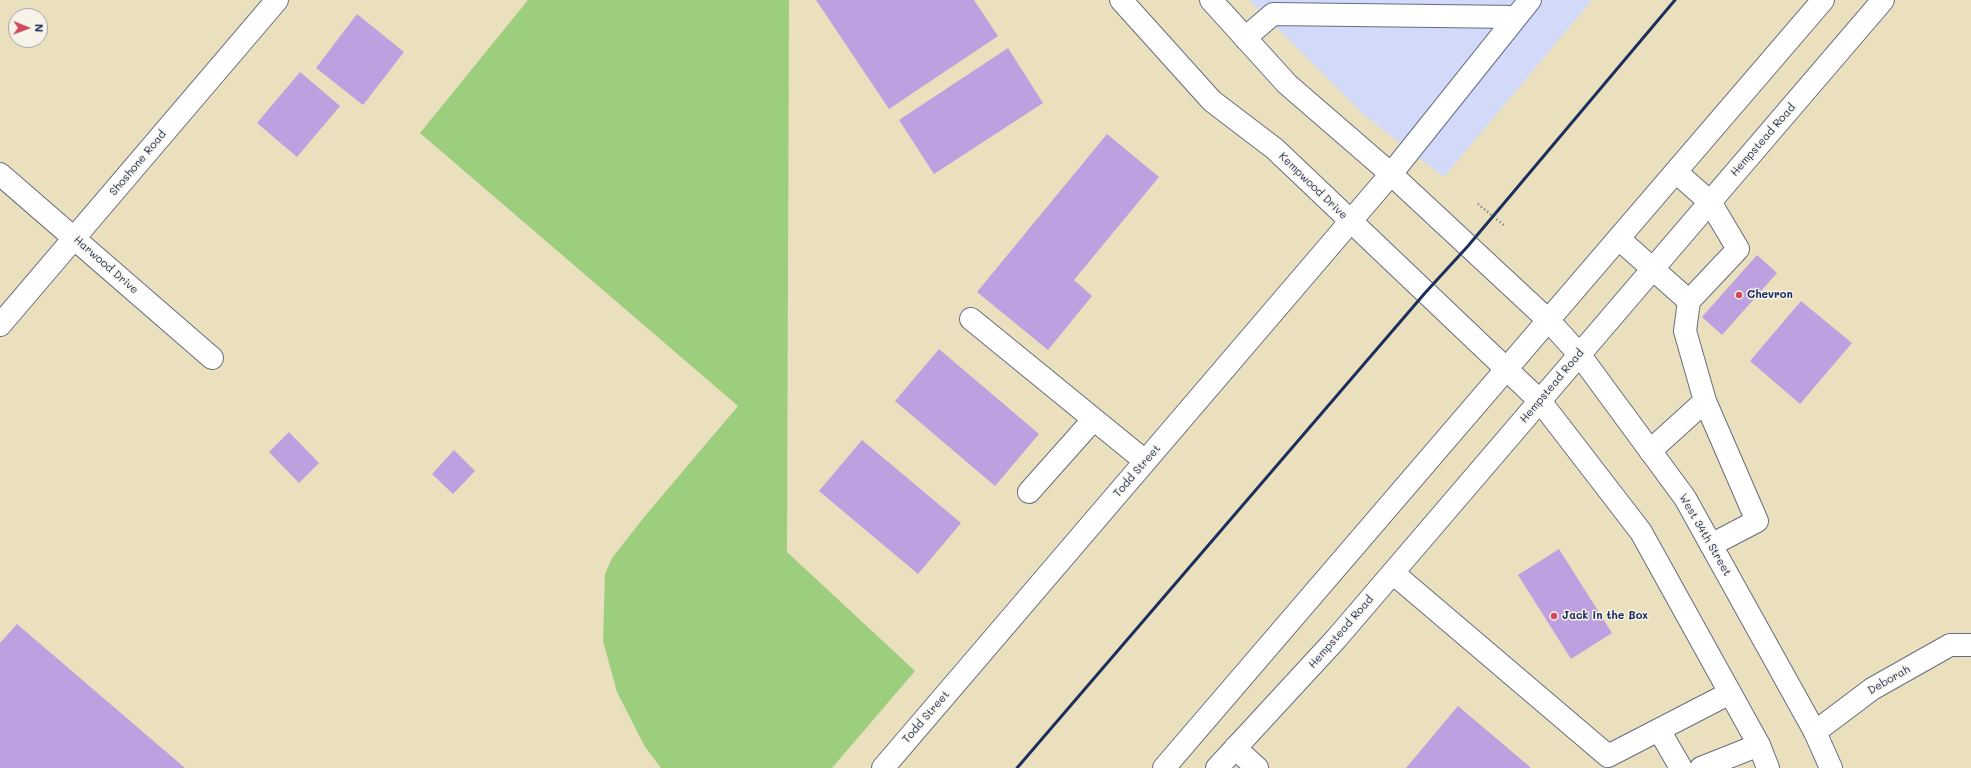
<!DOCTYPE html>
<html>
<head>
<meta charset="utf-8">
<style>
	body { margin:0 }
	#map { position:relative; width:1971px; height:768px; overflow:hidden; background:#ebe0be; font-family:Mali,sans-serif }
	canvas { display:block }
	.north { position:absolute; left:8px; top:8px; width:40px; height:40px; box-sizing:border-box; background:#f7f3e8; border:1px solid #9fa5b1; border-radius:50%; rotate:91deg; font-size:11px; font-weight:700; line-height:16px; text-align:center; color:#1b2f5e }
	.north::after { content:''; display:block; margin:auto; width:14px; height:18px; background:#d1495b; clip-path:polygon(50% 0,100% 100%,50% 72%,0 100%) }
</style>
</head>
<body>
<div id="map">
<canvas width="1971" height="768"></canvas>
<div class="north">N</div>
</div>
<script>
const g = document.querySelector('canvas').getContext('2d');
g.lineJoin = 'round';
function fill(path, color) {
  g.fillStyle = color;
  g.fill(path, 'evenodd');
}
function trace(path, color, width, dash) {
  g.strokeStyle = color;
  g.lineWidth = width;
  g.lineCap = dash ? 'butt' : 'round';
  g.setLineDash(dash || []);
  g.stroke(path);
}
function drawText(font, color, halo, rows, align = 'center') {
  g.font = font + ' Mali,sans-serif';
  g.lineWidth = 3;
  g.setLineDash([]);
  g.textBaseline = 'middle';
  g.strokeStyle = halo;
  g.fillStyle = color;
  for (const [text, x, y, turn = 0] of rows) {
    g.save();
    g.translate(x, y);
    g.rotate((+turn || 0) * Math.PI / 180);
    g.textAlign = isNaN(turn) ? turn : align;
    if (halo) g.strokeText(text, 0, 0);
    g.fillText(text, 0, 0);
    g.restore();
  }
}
fill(new Path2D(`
	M 1249,0 L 1592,0 L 1444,177 L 1364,115 Z`), '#d2d9f9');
fill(new Path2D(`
	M 528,0 L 789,0 L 787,552 L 915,671 L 832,768 L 661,768 L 645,747 L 617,692 L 603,641 L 605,574 L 612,558 L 645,516 L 738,406 L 420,133 Z`), '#9cce7e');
fill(new Path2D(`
	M 816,0 L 974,0 L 998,36 L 889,109 Z
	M 357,14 L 404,52 L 363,105 L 316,68 Z
	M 1008,48 L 1043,103 L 934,174 L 899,120 Z
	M 300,72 L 340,106 L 297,157 L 257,123 Z
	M 1107,134 L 1159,177 L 1074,280 L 1092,296 L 1048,350 L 977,292 Z
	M 1757,255 L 1777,273 L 1722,335 L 1702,317 Z
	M 1801,301 L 1852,343 L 1800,404 L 1750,361 Z
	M 939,349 L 1039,434 L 995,486 L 895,401 Z
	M 289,432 L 319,463 L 299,483 L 269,452 Z
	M 862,440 L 961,523 L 918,574 L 819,491 Z
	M 454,450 L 475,471 L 453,494 L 432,474 Z
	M 1559,549 L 1612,633 L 1571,659 L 1518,575 Z
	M 17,624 L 185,768 L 0,768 L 0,643 Z
	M 1458,706 L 1530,767 L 1530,768 L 1406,768 Z`), '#bca0df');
const minor = new Path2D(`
	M 1245,38 L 1273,14 L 1516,17
	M 0,174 L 212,358
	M 1619,239 L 1689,301 L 1738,249 L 1710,202 L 1676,172
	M 971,319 L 1145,461
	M 0,325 L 277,0
	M 1705,401 L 1757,521 L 1711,545
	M 1650,451 L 1705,401 L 1685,331 L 1689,301
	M 1029,492 L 1093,420
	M 1393,573 L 1608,756 L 1730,693
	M 1659,730 L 1681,768
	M 1815,732 L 1872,689 L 1950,645 L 1971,645
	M 1235,748 L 1257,768
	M 883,768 L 1391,174 L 1530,0
	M 1701,768 L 1759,745`);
const major = new Path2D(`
	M 1121,0 L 1212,101 L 1275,149 L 1540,401 L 1641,532 L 1759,745 L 1768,768
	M 1211,0 L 1287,84 L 1391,174 L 1549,321 L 1579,354 L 1685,498 L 1815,732 L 1831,768
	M 1164,768 L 1823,0
	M 1217,768 L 1336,639 L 1883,0`);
trace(minor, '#646d80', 24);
trace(major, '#646d80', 24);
trace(new Path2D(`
	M 1478,204 L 1505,226`), '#646d80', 2.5, [1, 3]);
trace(minor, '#fff', 22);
trace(major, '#fff', 22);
trace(new Path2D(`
	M 1017,768 L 1425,293 L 1468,246 L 1675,0`), '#1b2f5e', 3);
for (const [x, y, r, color] of [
	[1739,295,4,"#d1495b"],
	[1554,616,4,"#d1495b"]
]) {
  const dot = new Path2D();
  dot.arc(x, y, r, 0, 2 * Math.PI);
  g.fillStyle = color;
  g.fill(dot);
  trace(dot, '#f7f3e8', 1.5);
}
drawText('11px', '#1b2f5e', '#f7f3e8', [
	["Hempstead Road",1763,140,-49],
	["Shoshone Road",138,163,-50],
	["Kempwood Drive",1313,186,44],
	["Harwood Drive",106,265,41],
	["Hempstead Road",1552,386,-50],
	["Todd Street",1137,471,-49],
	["West 34th Street",1705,535,60],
	["Hempstead Road",1341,632,-49],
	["Deborah",1889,680,-30],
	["Todd Street",926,717,-49]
]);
drawText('bold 11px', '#1b2f5e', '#f7f3e8', [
	["Chevron",1747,295],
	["Jack in the Box",1562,616]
], 'left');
</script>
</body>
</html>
